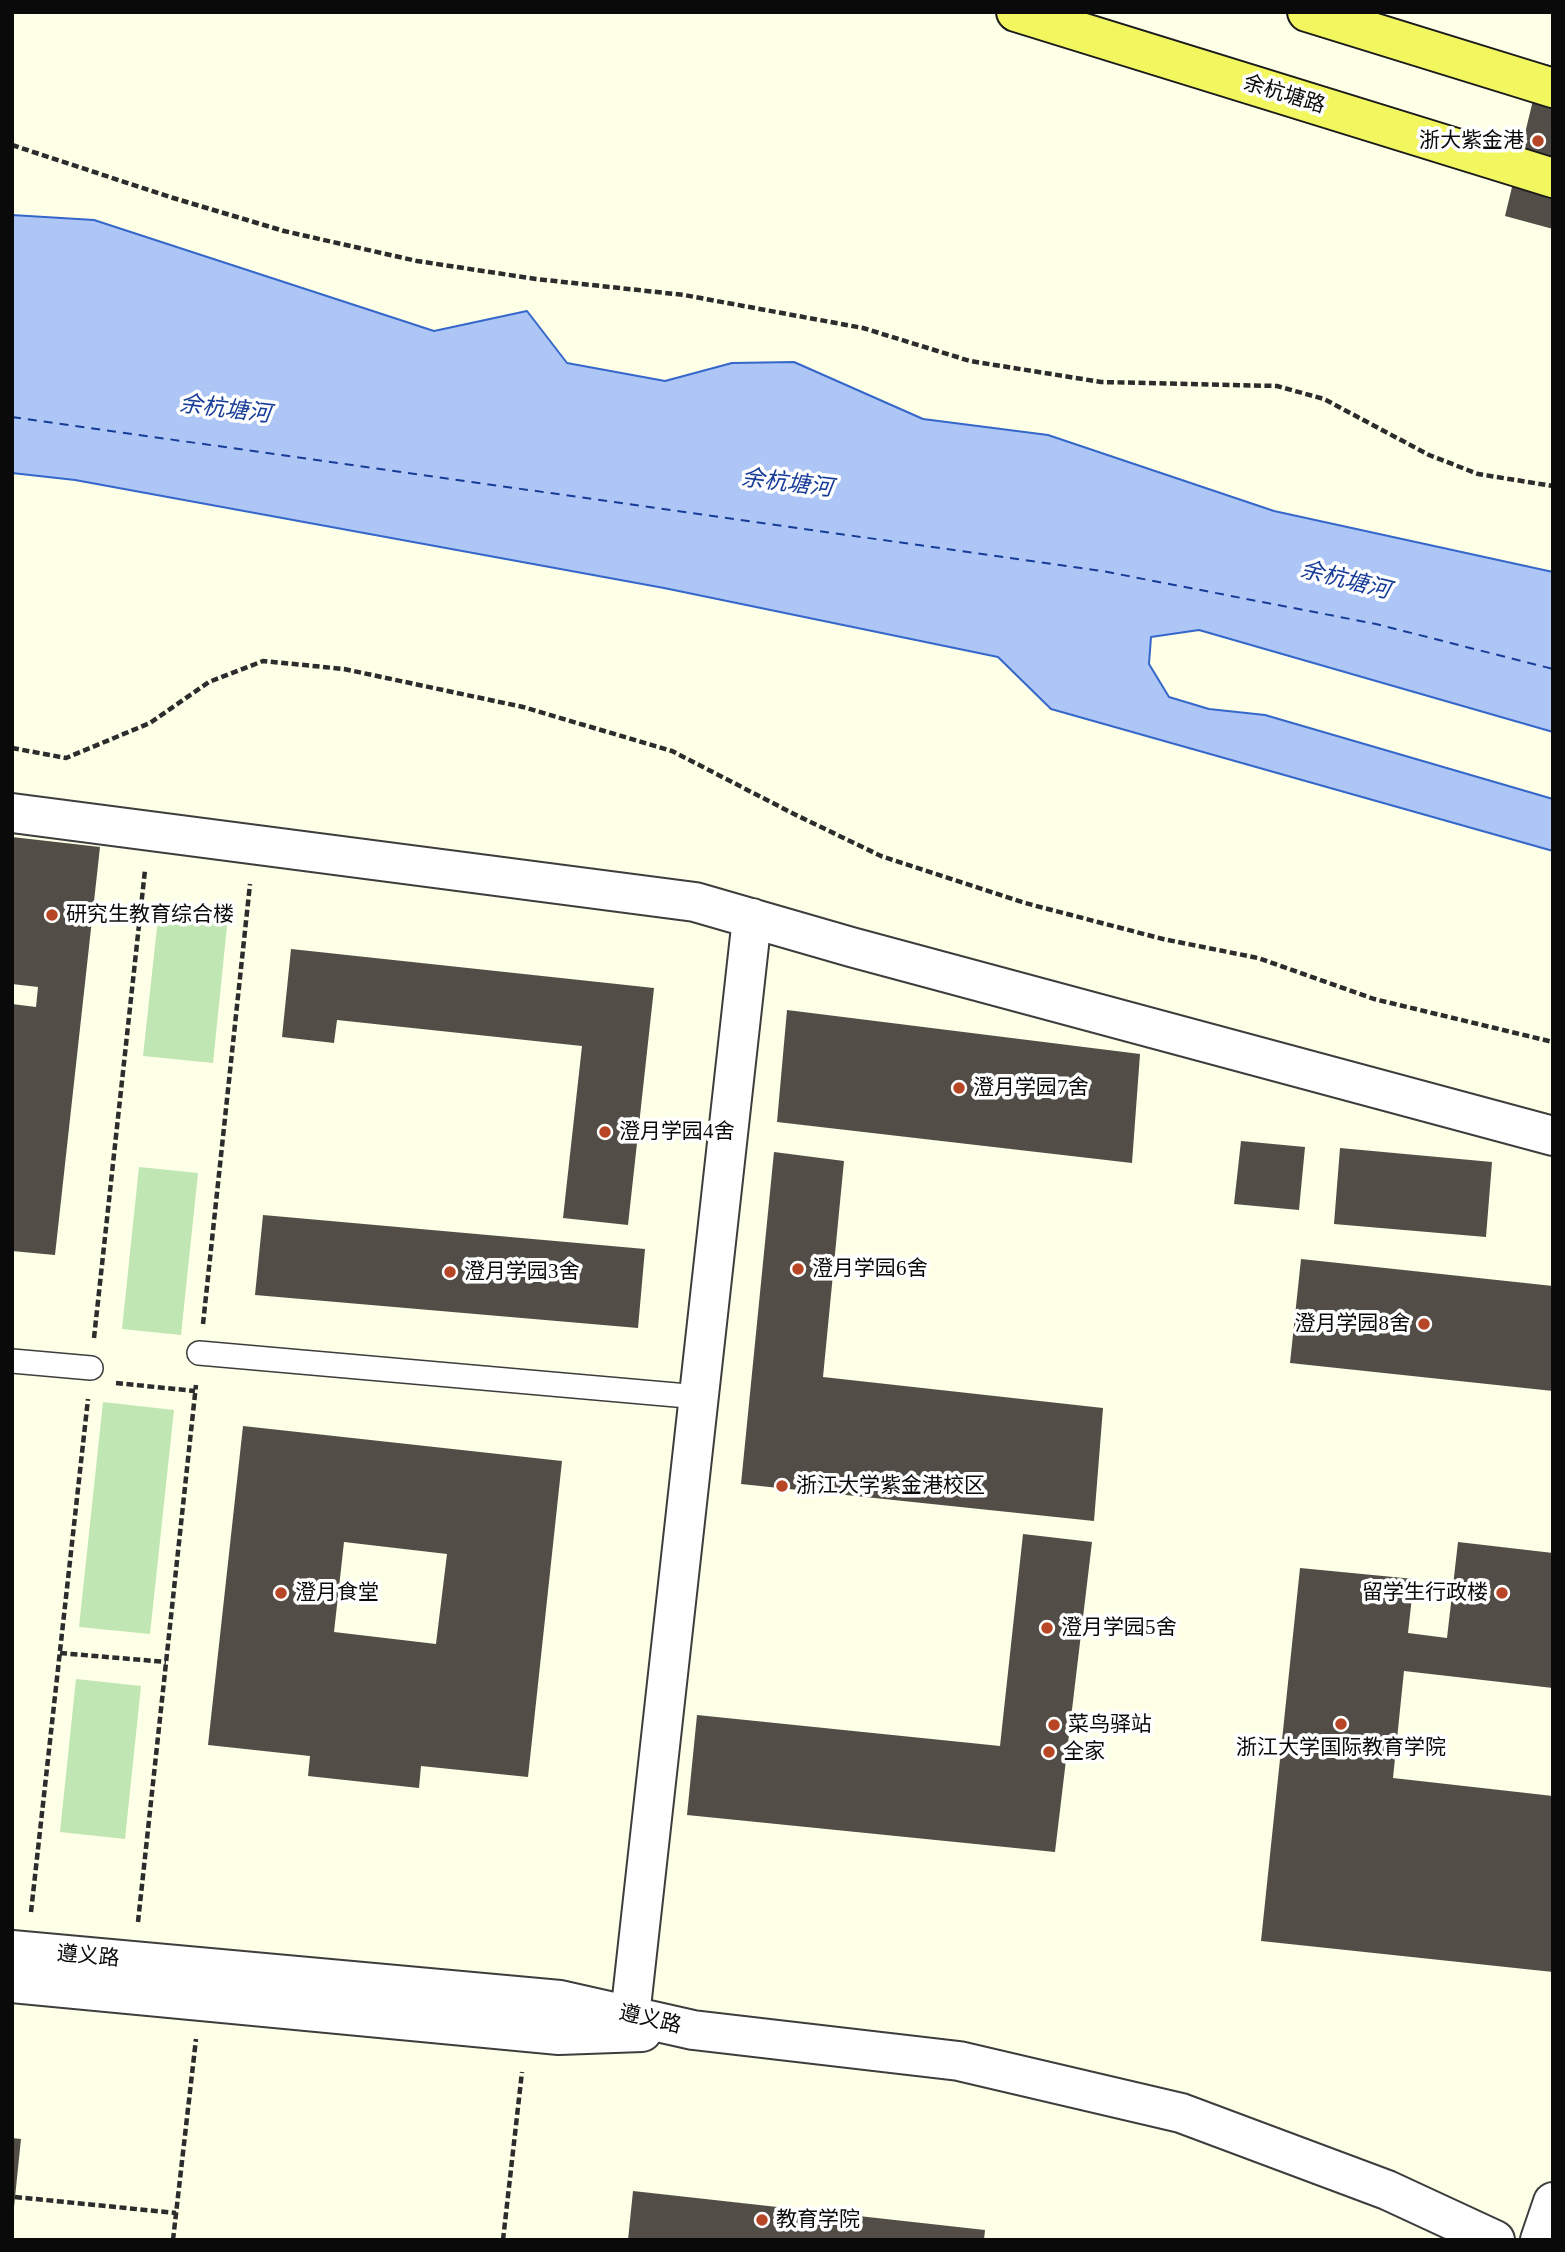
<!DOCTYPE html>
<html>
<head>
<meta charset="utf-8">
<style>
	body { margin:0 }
	#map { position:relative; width:1565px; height:2252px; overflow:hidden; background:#fdffe7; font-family:"Times New Roman",serif }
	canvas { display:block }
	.frame { position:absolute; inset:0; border:14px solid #0a0a0a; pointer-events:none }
</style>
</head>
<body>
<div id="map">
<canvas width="1565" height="2252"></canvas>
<div class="frame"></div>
</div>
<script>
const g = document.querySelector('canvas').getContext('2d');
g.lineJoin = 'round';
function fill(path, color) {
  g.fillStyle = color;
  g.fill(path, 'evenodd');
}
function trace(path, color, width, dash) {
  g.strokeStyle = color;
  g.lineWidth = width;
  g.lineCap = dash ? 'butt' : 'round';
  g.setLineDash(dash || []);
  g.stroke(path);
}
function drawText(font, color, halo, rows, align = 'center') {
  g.font = font + ' "Times New Roman","Noto Sans SC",serif';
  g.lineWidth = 7;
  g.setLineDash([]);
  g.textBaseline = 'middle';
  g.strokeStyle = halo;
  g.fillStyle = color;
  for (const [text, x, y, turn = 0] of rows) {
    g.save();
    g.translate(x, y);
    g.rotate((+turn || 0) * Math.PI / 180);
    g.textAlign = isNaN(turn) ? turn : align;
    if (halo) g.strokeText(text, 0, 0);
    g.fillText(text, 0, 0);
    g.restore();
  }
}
fill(new Path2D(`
	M 159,909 L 228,916 L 213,1063 L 143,1056 Z
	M 139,1167 L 198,1173 L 181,1335 L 122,1329 Z
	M 103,1402 L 174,1410 L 150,1634 L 79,1627 Z
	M 76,1679 L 141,1686 L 125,1839 L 60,1832 Z`), '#c0e7b3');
const water = new Path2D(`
	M 12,215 L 94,220 L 434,331 L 527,311 L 567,363 L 665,381 L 732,363 L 794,362 L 923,419 L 1048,435 L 1274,511 L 1553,572 L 1553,732 L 1199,630 L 1151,637 L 1149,664 L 1169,697 L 1209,709 L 1265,715 L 1553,799 L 1553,851 L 1051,709 L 998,657 L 664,588 L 75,480 L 12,473 Z`);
fill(water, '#adc6f5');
trace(water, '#3566ca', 2);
trace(new Path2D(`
	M 12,417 L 1102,571 L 1376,624 L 1553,669`), '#173c98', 2, [9, 7]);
fill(new Path2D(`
	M 1542,63 L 1553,66 L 1553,229 L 1505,216 Z
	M 12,837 L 100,847 L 55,1255 L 12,1251 L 12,1004 L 36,1007 L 38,987 L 12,984 Z
	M 291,949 L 654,988 L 628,1225 L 563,1218 L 582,1046 L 337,1020 L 334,1043 L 282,1037 Z
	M 787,1010 L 1140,1054 L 1132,1163 L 777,1122 Z
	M 1241,1141 L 1305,1147 L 1299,1210 L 1234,1204 Z
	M 1340,1148 L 1492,1162 L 1486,1237 L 1334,1224 Z
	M 774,1152 L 844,1161 L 823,1377 L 1103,1408 L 1094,1521 L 741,1484 Z
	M 263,1215 L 645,1249 L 638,1328 L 255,1295 Z
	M 1301,1259 L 1553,1286 L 1553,1391 L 1290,1363 Z
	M 243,1426 L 562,1461 L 528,1777 L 421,1766 L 419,1788 L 308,1776 L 310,1756 L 208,1745 ZM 344,1542 L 447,1554 L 436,1644 L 334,1632 Z
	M 1023,1534 L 1092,1542 L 1055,1852 L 687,1815 L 697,1715 L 1000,1746 Z
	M 1458,1542 L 1553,1553 L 1553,1688 L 1404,1671 L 1393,1778 L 1553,1796 L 1553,1972 L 1261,1941 L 1300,1568 L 1414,1579 L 1408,1633 L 1447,1638 Z
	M 12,2138 L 21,2139 L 14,2207 L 12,2207 Z
	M 633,2191 L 985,2230 L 984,2240 L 628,2240 Z`), '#524e47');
const lane = new Path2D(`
	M 199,1353 L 699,1397
	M 12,1361 L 91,1368`);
const street = new Path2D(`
	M 12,813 L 695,902 L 851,947 L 1553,1136
	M 12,1950 L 560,2000 L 693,2030 L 959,2061 L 1181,2113 L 1387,2190 L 1495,2240
	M 12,1983 L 559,2035 L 642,2032
	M 630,2016 L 752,918
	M 1540,2240 L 1553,2202`);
const primary = new Path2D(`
	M 1016,12 L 1553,178
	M 1307,12 L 1553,88`);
trace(lane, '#3d3d3d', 26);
trace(street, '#3d3d3d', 42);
trace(primary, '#1b1b1b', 42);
trace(new Path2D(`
	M 12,145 L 170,197 L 284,231 L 417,261 L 536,279 L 684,295 L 863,328 L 970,361 L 1101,382 L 1277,386 L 1324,399 L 1429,455 L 1478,474 L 1553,486
	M 12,748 L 66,758 L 150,723 L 209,682 L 263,661 L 344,669 L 523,707 L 672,751 L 794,814 L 881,856 L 1025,903 L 1163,939 L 1258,958 L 1374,999 L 1553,1042
	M 203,1324 L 250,884
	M 94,1338 L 145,870
	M 116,1383 L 195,1391
	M 60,1653 L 166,1662
	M 31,1912 L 88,1399
	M 138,1922 L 196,1385
	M 15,2197 L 176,2213
	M 173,2240 L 196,2039
	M 503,2240 L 522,2072`), '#2c2c2c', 4.5, [7, 3.5]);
trace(lane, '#fff', 23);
trace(street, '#fff', 38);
trace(primary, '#f2f75f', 38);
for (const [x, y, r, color] of [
	[1538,141,7,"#b64625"],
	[52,915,7,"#b64625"],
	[959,1088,7,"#b64625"],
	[605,1132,7,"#b64625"],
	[798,1269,7,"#b64625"],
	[450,1272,7,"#b64625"],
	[1424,1324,7,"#b64625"],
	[782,1486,7,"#b64625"],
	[281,1593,7,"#b64625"],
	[1502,1593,7,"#b64625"],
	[1047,1628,7,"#b64625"],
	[1341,1724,7,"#b64625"],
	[1054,1725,7,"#b64625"],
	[1049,1752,7,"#b64625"],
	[762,2220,7,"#b64625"]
]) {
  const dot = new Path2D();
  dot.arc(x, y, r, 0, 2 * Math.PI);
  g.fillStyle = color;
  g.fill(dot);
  trace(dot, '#fff', 2.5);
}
drawText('21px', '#0a0a0a', '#fff', [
	["余杭塘路",1284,95,17],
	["遵义路",88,1957,5],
	["遵义路",650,2020,13]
]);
drawText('21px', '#0a0a0a', '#fff', [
	["浙大紫金港",1524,141,"right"],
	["研究生教育综合楼",66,915],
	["澄月学园7舍",973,1088],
	["澄月学园4舍",619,1132],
	["澄月学园6舍",812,1269],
	["澄月学园3舍",464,1272],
	["澄月学园8舍",1410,1324,"right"],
	["浙江大学紫金港校区",796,1486],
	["澄月食堂",295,1593],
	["留学生行政楼",1488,1593,"right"],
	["澄月学园5舍",1061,1628],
	["菜鸟驿站",1068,1725],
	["浙江大学国际教育学院",1341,1748,"center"],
	["全家",1063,1752],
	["教育学院",776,2220]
], 'left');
drawText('italic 23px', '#173c98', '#fff', [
	["余杭塘河",225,410,7],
	["余杭塘河",787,484,7],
	["余杭塘河",1345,581,14]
]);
</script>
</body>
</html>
